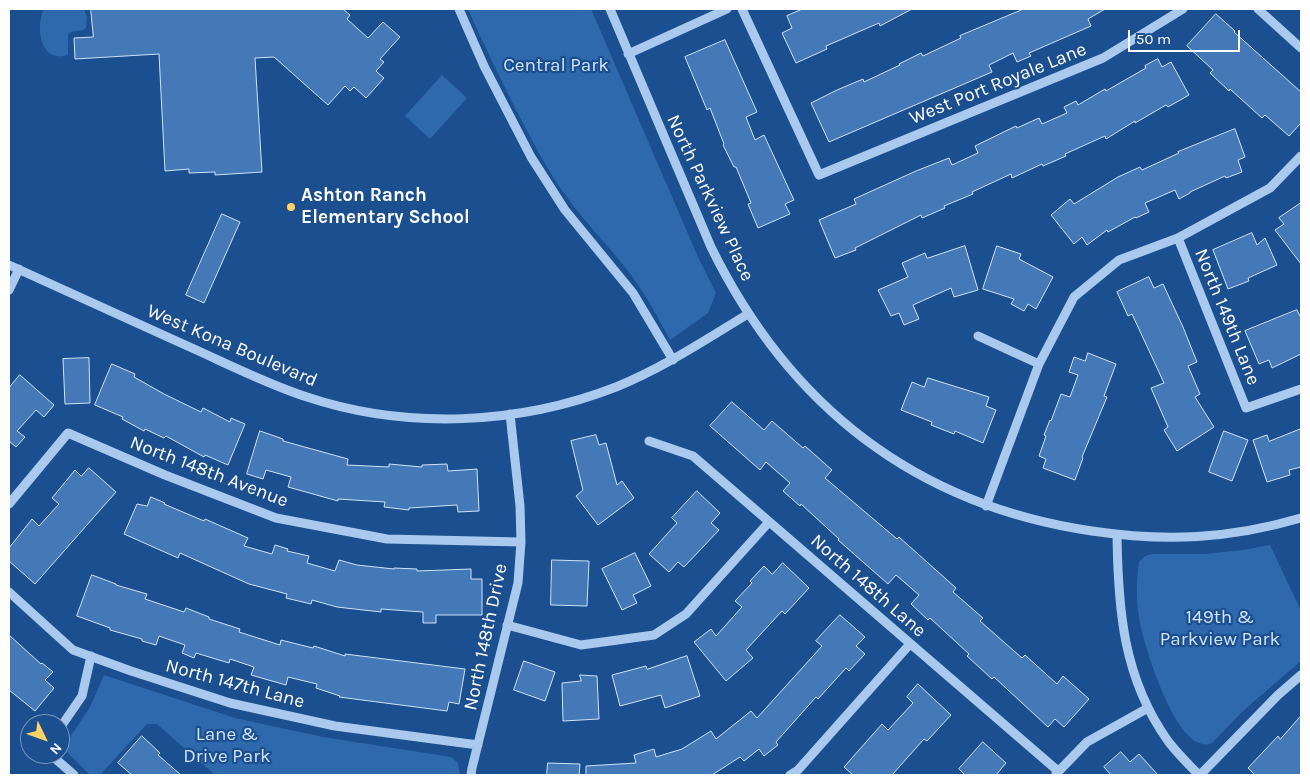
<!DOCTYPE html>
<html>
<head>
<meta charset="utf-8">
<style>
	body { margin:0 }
	#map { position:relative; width:1310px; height:784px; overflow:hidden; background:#1b4f8f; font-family:Karla,sans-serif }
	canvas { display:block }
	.frame { position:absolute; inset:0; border:10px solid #fff; pointer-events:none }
	.north { position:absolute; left:20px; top:714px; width:50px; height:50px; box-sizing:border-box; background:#1b4f8f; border:1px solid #7695bc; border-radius:50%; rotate:132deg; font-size:14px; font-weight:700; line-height:20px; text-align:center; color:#fff }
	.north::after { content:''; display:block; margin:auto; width:18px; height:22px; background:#ffd166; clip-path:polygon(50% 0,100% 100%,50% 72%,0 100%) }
	.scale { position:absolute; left:1128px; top:30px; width:112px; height:22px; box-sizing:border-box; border:2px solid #fff; border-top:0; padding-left:6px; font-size:15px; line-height:18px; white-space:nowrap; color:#fff; -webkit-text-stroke:4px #1b4f8f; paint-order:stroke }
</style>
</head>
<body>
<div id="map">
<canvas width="1310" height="784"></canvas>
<div class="frame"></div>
<div class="north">N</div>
<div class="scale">50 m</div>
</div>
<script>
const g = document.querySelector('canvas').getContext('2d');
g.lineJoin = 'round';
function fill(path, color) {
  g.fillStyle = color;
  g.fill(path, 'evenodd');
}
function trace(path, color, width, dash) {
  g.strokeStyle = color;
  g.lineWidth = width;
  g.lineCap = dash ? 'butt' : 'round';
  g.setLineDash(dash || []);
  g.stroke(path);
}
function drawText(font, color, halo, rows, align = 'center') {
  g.font = font + ' Karla,sans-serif';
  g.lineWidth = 4.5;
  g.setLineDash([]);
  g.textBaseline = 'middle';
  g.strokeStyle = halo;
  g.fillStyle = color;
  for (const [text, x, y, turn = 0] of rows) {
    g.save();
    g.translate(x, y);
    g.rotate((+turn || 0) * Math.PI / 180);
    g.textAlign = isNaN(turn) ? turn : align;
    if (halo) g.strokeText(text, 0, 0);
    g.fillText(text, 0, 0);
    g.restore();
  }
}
fill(new Path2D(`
	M 44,9 L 84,9 L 87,17 L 86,28 L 83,30 L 70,32 L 68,35 L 68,55 C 40,64 35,27 44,9 Z
	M 468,9 L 591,9 L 698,257 L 716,293 L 708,313 L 670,340 C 658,318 647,296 631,275 C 611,248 586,224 566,196 C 546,169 531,138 515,108 C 499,75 482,42 468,9 Z
	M 442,75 L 467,98 L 430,139 L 405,116 Z
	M 1270,545 L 1301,611 L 1301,661 L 1243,711 L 1212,743 C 1178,758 1145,648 1140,623 C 1136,603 1136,582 1139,562 L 1145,556 L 1152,554 L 1205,554 L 1243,550 Z
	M 104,675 L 235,718 L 323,737 L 451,757 L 458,763 L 460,775 L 215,775 L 157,724 L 147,724 L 100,775 L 90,775 L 63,748 L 90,707 Z`), '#2e69ad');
const building = new Path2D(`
	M 91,9 L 343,9 L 350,15 L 347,19 L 368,38 L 383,22 L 400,37 L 380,59 L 384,62 L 376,71 L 384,78 L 366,98 L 354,87 L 350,91 L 345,86 L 328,105 L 274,57 L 255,58 L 262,172 L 215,175 L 215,172 L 189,173 L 189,169 L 165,171 L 159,54 L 75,59 L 74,38 L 93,37 Z
	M 803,9 L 912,9 L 880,26 L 879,23 L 826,46 L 827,49 L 796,63 L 782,33 L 792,28 L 787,16 Z
	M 1024,9 L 1105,9 L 1088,19 L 1091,26 L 1029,53 L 1031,56 L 1017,62 L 1013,53 L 989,65 L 992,72 L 829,142 L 811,103 L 837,90 L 863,79 L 864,82 L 900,65 L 899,64 L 921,53 L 923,56 L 961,38 L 960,36 Z
	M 1216,14 L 1235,31 L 1234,32 L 1301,92 L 1301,123 L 1289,136 L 1265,115 L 1262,118 L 1230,89 L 1229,91 L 1210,73 L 1213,70 L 1187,46 Z
	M 725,40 L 757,112 L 746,117 L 755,140 L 764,135 L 794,200 L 785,204 L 790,214 L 758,228 L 748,204 L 751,203 L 736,167 L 734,167 L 723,145 L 724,144 L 710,108 L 707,110 L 685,57 Z
	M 1158,59 L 1162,67 L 1171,62 L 1189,95 L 1168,107 L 1166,105 L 1135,123 L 1135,121 L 1106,139 L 1105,136 L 1065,154 L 1066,156 L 1043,166 L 1042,164 L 1012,178 L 1011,174 L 972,192 L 973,194 L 944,206 L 945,208 L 922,218 L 921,215 L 855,248 L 856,250 L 835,258 L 819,220 L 856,204 L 854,199 L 916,171 L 949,158 L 952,165 L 978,153 L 975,146 L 1016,126 L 1017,128 L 1039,118 L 1042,124 L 1067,113 L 1064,107 L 1076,101 L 1078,105 L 1105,89 L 1106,91 L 1146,68 L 1145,66 Z
	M 1235,129 L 1245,157 L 1238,160 L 1242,172 L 1226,178 L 1225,176 L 1190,192 L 1190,193 L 1179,199 L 1175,190 L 1145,203 L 1149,212 L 1136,218 L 1135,217 L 1108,232 L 1107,230 L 1087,245 L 1082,237 L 1074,244 L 1051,215 L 1070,199 L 1074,204 L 1118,177 L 1140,167 L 1142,170 L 1179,153 L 1178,152 Z
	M 1301,203 L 1301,264 L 1275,230 L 1284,224 L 1279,218 Z
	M 222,214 L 240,222 L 204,303 L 186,295 Z
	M 1252,233 L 1257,245 L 1265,238 L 1277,265 L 1248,278 L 1249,281 L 1228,289 L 1213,250 Z
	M 965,246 L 978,290 L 954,297 L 951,288 L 913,305 L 919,319 L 904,325 L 899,313 L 891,316 L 878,290 L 908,277 L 902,263 L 925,253 L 927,258 Z
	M 997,246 L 1021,254 L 1019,259 L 1053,277 L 1036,309 L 1028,304 L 1024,311 L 1011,304 L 1014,299 L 983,289 Z
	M 1149,277 L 1154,288 L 1163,284 L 1183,327 L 1197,362 L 1188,366 L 1200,394 L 1195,397 L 1214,427 L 1177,451 L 1164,430 L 1168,427 L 1151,388 L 1164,383 L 1132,314 L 1128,316 L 1117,292 Z
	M 1297,310 L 1301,318 L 1301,354 L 1272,368 L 1269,360 L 1259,364 L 1245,331 Z
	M 1088,353 L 1116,364 L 1104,396 L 1107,397 L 1082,457 L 1083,458 L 1075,480 L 1043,468 L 1046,459 L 1039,456 L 1046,436 L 1044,435 L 1050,420 L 1051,421 L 1061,394 L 1070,397 L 1078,375 L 1069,372 L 1074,357 L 1085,361 Z
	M 89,358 L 90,403 L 65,404 L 63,359 Z
	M 112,364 L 135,374 L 134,377 L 164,394 L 201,412 L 203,408 L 230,422 L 231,418 L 245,424 L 228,465 L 205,455 L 204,457 L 166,436 L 164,438 L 145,429 L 144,431 L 122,419 L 123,417 L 95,405 Z
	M 20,375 L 54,405 L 44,417 L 36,410 L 17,431 L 25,437 L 16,447 L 9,441 L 9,388 Z
	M 928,378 L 989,397 L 986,406 L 996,410 L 983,443 L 955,431 L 954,434 L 931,425 L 932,422 L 901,410 L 912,382 L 924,387 Z
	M 732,402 L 764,430 L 772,421 L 803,448 L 805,446 L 832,470 L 825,478 L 897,539 L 899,537 L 956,588 L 953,592 L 983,618 L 980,621 L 1022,658 L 1025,655 L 1057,684 L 1063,676 L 1089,699 L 1064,727 L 1055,719 L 1048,727 L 994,677 L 992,679 L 967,656 L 969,654 L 930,618 L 928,620 L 911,604 L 919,595 L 896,575 L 888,584 L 838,540 L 839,539 L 801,504 L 800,506 L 783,491 L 790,483 L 766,462 L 760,470 L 710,426 Z
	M 1301,429 L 1301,467 L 1289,470 L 1290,475 L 1267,482 L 1253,440 L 1267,435 L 1269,441 Z
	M 260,431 L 283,439 L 283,441 L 348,459 L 347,465 L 389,467 L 389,464 L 422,467 L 422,465 L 447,464 L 448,471 L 477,469 L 479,511 L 458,512 L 457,505 L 409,508 L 409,510 L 384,507 L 385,502 L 338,499 L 338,501 L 288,487 L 291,477 L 266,470 L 263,479 L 247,474 Z
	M 1224,431 L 1248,440 L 1232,481 L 1209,472 Z
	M 596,435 L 599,445 L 606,443 L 617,485 L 622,481 L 634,498 L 598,525 L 576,496 L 583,490 L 571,441 Z
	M 89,468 L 116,492 L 35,584 L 9,561 L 9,548 L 32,519 L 39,526 L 59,504 L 52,498 L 75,470 L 81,476 Z
	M 697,491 L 720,513 L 711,523 L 719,530 L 684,567 L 678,562 L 669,572 L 649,554 L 677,523 L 672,518 Z
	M 151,497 L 165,503 L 164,504 L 204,521 L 205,519 L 248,538 L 244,546 L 272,554 L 275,545 L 288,549 L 287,551 L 309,556 L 307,563 L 335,571 L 339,560 L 357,565 L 394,569 L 394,568 L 417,569 L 417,571 L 471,569 L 471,579 L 482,579 L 482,615 L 436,615 L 436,623 L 423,623 L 423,612 L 381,609 L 381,612 L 337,607 L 312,600 L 311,604 L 286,598 L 287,594 L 249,584 L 180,553 L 178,558 L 124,534 L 137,504 L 147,506 Z
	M 635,553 L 651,586 L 633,595 L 637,603 L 622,610 L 602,569 Z
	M 552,560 L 589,561 L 587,606 L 551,605 Z
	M 783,563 L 809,588 L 785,614 L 782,611 L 746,650 L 753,658 L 726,681 L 694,642 L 711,629 L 716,636 L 742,607 L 735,601 L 752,583 L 750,581 L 764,566 L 772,574 Z
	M 92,575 L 116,584 L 116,585 L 147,594 L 145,599 L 184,612 L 186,608 L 209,617 L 209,619 L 240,629 L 239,632 L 280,645 L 281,640 L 313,648 L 314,646 L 345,656 L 345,654 L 465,669 L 459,704 L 449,702 L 447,711 L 339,697 L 340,696 L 316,688 L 317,684 L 288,677 L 286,685 L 251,675 L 254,667 L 230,659 L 229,663 L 196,653 L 194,658 L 182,653 L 185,645 L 159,636 L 156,645 L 142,641 L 142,639 L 110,630 L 110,628 L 77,616 Z
	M 840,615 L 865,637 L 856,646 L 865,654 L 849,671 L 846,668 L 818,699 L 816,697 L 776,742 L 778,745 L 764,756 L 759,749 L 744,761 L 740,757 L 712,775 L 586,775 L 586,766 L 636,763 L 634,755 L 654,749 L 656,757 L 682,749 L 711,731 L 716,739 L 751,711 L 757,718 L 822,646 L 816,641 Z
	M 9,635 L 41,664 L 42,663 L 53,672 L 45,680 L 54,688 L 35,711 L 9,690 Z
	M 687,656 L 700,696 L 665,708 L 661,695 L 620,706 L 612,675 L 646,666 L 647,669 Z
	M 524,661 L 555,672 L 545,701 L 514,690 Z
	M 580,675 L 597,676 L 599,719 L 563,721 L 562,683 L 581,681 Z
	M 918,684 L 951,715 L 927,741 L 924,739 L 892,775 L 853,775 L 844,767 L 882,724 L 888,730 L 913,703 L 907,697 Z
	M 1301,716 L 1301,775 L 1255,775 L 1248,768 L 1278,736 L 1280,739 Z
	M 142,736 L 160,753 L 158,755 L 181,775 L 132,775 L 118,763 Z
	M 983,742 L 1006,763 L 996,775 L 965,775 L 959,769 Z
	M 1121,752 L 1130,762 L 1139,754 L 1158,775 L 1111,775 L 1104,767 Z
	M 548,763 L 580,764 L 579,775 L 547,775 Z`);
fill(building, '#4478b7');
trace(building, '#cfe3fa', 1);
trace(new Path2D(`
	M 459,9 L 484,66 L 531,157 L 565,210 L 633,293 L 673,360
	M 610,9 L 711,247 C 789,406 915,505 1092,531 C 1166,542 1229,539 1301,518
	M 742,9 L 819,175 L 1103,58 L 1183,9
	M 1258,9 L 1301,48
	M 628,54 L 727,9
	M 1178,238 L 1246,408 L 1301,389
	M 9,265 C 67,291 125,318 183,344 C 224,362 264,383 307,397 C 406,430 519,425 616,387 C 663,368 705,340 748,314
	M 9,290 L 19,269
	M 978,336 L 1039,364
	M 649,441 L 693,456 L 1058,771
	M 9,504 L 68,433 L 165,475 L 276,518 L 387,539 L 521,542
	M 986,506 L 1039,364 L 1074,297 L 1119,260 L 1178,238 L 1270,188 L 1301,156
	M 1117,535 C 1118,609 1123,678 1168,741 C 1177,753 1188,764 1199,775
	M 9,592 L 73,650 L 131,671 L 230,703 L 335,726 L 478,745
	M 507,625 L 581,645 L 654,635 L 686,614 L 769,522
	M 60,728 L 82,696 L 91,656
	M 50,754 L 74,775
	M 1056,774 L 1087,742 L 1148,708
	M 471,775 L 472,768 L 518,583 L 521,542 L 520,506 L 510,414
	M 790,775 L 798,770 L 910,644
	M 1200,775 L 1278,695 L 1301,675`), '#a9c9ee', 9);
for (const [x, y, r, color] of [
	[291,207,5,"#ffd166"]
]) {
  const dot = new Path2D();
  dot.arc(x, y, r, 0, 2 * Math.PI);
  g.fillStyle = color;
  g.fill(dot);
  trace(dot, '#1b4f8f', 2);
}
drawText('19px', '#cfe3fa', '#1b4f8f', [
	["Central Park",556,66],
	["149th &",1220,618],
	["Parkview Park",1220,640],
	["Lane &",227,735],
	["Drive Park",227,757]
]);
drawText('19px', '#fff', '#1b4f8f', [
	["West Port Royale Lane",998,84,-22],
	["North Parkview Place",710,198,65],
	["North 149th Lane",1227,317,68],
	["West Kona Boulevard",232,346,23],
	["North 148th Avenue",209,472,21],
	["North 148th Lane",868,586,41],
	["North 148th Drive",486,637,-78],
	["North 147th Lane",235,684,15]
]);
drawText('bold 19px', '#fff', '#1b4f8f', [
	["Ashton Ranch",301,196],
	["Elementary School",301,218]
], 'left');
</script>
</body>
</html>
